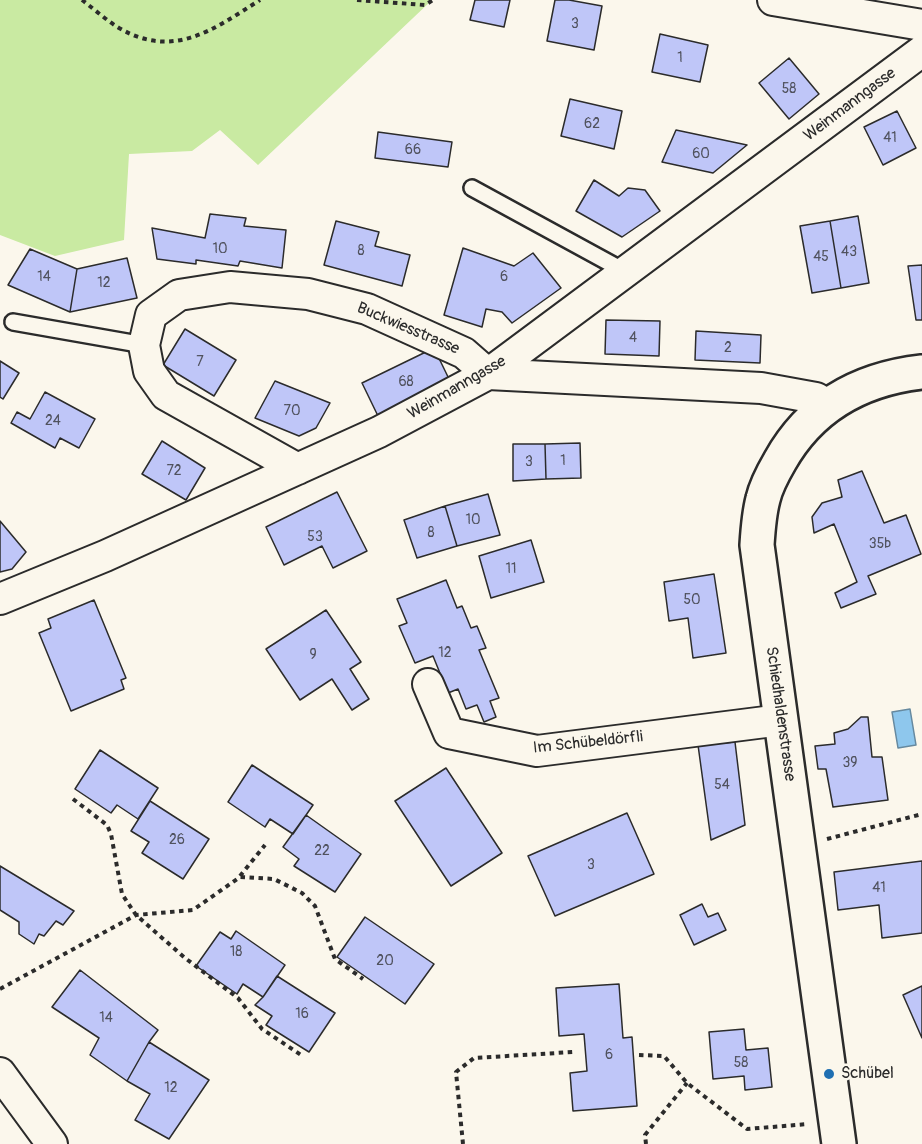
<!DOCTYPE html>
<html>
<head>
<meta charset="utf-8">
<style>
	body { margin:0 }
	canvas { display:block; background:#fbf7ec }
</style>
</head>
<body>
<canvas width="922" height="1144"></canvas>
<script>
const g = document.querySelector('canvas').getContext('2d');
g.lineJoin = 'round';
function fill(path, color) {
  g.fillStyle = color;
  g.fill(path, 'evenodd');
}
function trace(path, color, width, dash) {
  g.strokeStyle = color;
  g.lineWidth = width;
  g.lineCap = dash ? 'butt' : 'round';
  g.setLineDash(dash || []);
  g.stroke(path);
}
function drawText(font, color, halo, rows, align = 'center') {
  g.font = font + ' Pangolin,sans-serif';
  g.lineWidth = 5;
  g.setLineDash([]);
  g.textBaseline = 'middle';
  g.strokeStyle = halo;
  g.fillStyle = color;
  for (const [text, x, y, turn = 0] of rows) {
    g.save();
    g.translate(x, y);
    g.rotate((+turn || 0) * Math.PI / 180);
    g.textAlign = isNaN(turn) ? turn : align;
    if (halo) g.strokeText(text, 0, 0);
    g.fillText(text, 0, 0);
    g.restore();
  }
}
fill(new Path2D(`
	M 0,0 L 432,0 L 258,165 L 220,130 L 192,151 L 129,154 L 124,240 L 55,256 L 0,235 Z`), '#c9eaa2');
const water = new Path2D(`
	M 910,709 L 916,745 L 898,748 L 892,712 Z`);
fill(water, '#8ec7ed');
trace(water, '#66899f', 1.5);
const building = new Path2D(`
	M 475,0 L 510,0 L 504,27 L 470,20 Z
	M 555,0 L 569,0 L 602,6 L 594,50 L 547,41 Z
	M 660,34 L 708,45 L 700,82 L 652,72 Z
	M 789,58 L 819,94 L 789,119 L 759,83 Z
	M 570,99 L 622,111 L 614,149 L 561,136 Z
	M 897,111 L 916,148 L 883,165 L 864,127 Z
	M 676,130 L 747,145 L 713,173 L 662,162 Z
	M 378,132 L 452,142 L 448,167 L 375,158 Z
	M 594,180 L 619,196 L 628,188 L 645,190 L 660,211 L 622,237 L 576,211 Z
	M 210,214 L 246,218 L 244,226 L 286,230 L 282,268 L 240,261 L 238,266 L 196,260 L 196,264 L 157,259 L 152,228 L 205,238 Z
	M 858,216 L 869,283 L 841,288 L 830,221 Z
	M 336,221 L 379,232 L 375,246 L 410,255 L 402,286 L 324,265 Z
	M 830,221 L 841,288 L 812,293 L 800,226 Z
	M 463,248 L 514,266 L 533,253 L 561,288 L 512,323 L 502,312 L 486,309 L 482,327 L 444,315 Z
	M 30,249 L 77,269 L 70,312 L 8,285 Z
	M 127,258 L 137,298 L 70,312 L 77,269 Z
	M 922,265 L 922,320 L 916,320 L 908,266 Z
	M 606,320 L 660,321 L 659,356 L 605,354 Z
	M 185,329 L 236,360 L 214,396 L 163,365 Z
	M 696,331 L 761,335 L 760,363 L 695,360 Z
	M 434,348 L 450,381 L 378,416 L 362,383 Z
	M 0,361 L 19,373 L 3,399 L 0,397 Z
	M 275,381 L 330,403 L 316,428 L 299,436 L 255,418 Z
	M 45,392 L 95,419 L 79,448 L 60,438 L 55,448 L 11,423 L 17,412 L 30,419 Z
	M 162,441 L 205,468 L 186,500 L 142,474 Z
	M 580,443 L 581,478 L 546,479 L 545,444 Z
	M 513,444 L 545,444 L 546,479 L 513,481 Z
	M 862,471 L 884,523 L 906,515 L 921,554 L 868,576 L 876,594 L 841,608 L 835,593 L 857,582 L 834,524 L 814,533 L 812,517 L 822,503 L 842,497 L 838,480 Z
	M 337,492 L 367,551 L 333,568 L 322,546 L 284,565 L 266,527 Z
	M 488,494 L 500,535 L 457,546 L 445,506 Z
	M 445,506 L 457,546 L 417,558 L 404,520 Z
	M 0,521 L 26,552 L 12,569 L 0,572 Z
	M 531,540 L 544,582 L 491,598 L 479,556 Z
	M 714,574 L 726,653 L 693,658 L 688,618 L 669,621 L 664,582 Z
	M 446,580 L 457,608 L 462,606 L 471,628 L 477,626 L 486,648 L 479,650 L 499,698 L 490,701 L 496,717 L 484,722 L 477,705 L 466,709 L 458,689 L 448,693 L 433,656 L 415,663 L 399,626 L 407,623 L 397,599 Z
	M 94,600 L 126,678 L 121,680 L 124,689 L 71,711 L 39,633 L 51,628 L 48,619 Z
	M 326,610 L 361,662 L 350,669 L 369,699 L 352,710 L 332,679 L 300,700 L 266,649 Z
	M 861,717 L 868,717 L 872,757 L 882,757 L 888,800 L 833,807 L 826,769 L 818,769 L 815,746 L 835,744 L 834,733 L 848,729 Z
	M 735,742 L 745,825 L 711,840 L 698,745 Z
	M 100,750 L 158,788 L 138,819 L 117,805 L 111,813 L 75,789 Z
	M 252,765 L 313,805 L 293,834 L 270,819 L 265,827 L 228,802 Z
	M 446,768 L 502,853 L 451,886 L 395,801 Z
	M 150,801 L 209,839 L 183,879 L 142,853 L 149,842 L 131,831 Z
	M 627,813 L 654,874 L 555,916 L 528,856 Z
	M 306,815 L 361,854 L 335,892 L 294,866 L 299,859 L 283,847 Z
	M 922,861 L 922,933 L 882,938 L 879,905 L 838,910 L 834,872 Z
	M 0,866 L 74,911 L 63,925 L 56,921 L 44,936 L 39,934 L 34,944 L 19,934 L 19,922 L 0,910 Z
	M 702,904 L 708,917 L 718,913 L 726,930 L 694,945 L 680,915 Z
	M 365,917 L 434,964 L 405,1004 L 337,957 Z
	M 236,931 L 285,965 L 263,997 L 243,984 L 237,994 L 196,966 L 220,932 L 231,939 Z
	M 80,970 L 158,1030 L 149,1042 L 127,1081 L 90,1055 L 99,1038 L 52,1007 Z
	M 277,976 L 335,1013 L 309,1052 L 266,1025 L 272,1016 L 255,1005 L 263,997 Z
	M 619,984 L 623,1038 L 632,1037 L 637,1106 L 573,1111 L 570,1073 L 587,1071 L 584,1034 L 559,1036 L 556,988 Z
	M 922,986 L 922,1038 L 903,995 Z
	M 744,1029 L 746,1050 L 768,1048 L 772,1087 L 745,1090 L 744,1076 L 713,1079 L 709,1032 Z
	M 149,1042 L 209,1080 L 169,1139 L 135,1120 L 150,1094 L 127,1081 Z`);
fill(building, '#bfc6f8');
trace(building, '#2b2b2b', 1.5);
const lane = new Path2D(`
	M 472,188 L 626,272
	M 13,322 L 144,345`);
const street = new Path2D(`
	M 773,0 L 922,25
	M 298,469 L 166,395 L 149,371 L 144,345 L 151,315 L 179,295 L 230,287 L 308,294 L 367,309 L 464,353 L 488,374 L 761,388 L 816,398 L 828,405
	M 0,599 L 105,556 L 379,432 L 488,374 L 922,51
	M 428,684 L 449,733 L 537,751 L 781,720
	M 0,1073 L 52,1144`);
const secondary = new Path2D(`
	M 839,1144 L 757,545 C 758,529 759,514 763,499 C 766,486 773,473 780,461 C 811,406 860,379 922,372`);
trace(lane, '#2b2b2b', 20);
trace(street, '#2b2b2b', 34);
trace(secondary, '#2b2b2b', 38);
trace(new Path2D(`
	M 82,0 C 94,9 106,20 119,28 C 174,60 214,29 260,0
	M 357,0 L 425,5 L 433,0
	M 73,799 L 107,825 L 111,834 L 122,894 L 136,915 L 185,958 L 238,998 L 262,1029 L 301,1055
	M 827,839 L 922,814
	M 240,876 L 265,845
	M 0,989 L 136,915 L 193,910 L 240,877 L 274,879 L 302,893 L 315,906 L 335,959 L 363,979
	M 639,1055 L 664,1056 L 687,1083 L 747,1129 L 808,1124
	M 463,1144 L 456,1072 L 474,1058 L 573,1052
	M 646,1144 L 645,1135 L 687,1083`), '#2b2b2b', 4, [4.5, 4.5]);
trace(lane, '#fbf7ec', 15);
trace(street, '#fbf7ec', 30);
trace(secondary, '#fbf7ec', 33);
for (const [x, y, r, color] of [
	[829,1074,6,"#1f6fb2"]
]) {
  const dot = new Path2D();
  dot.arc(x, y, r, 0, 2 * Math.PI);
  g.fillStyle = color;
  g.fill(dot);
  trace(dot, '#fbf7ec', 2);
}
drawText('14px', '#50525e', null, [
	["3",575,24],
	["1",680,58],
	["58",789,89],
	["62",592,124],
	["41",890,138],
	["66",413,150],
	["60",701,154],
	["10",220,249],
	["8",361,251],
	["43",849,252],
	["45",821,257],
	["14",44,277],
	["6",504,277],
	["12",104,283],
	["4",633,338],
	["2",728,348],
	["7",200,362],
	["68",406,382],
	["70",292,411],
	["24",53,421],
	["1",563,461],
	["3",529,462],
	["72",174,471],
	["10",473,520],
	["8",431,533],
	["53",315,537],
	["35b",880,544],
	["11",511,569],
	["50",692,600],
	["12",445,653],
	["9",313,655],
	["39",850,763],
	["54",722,785],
	["26",177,840],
	["22",322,851],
	["3",591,865],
	["41",879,888],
	["18",236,952],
	["20",385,961],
	["16",302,1014],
	["14",106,1018],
	["6",609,1055],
	["58",741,1063],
	["12",171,1088]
]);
drawText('16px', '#2b2b2b', '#fbf7ec', [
	["Weinmanngasse",850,105,-37],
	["Buckwiesstrasse",408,329,23],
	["Weinmanngasse",457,388,-30],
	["Schiedhaldenstrasse",780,714,82],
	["Im Schübeldörfli",588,743,-6]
]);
drawText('16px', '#2b2b2b', '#fbf7ec', [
	["Schübel",841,1074]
], 'left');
</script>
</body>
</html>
